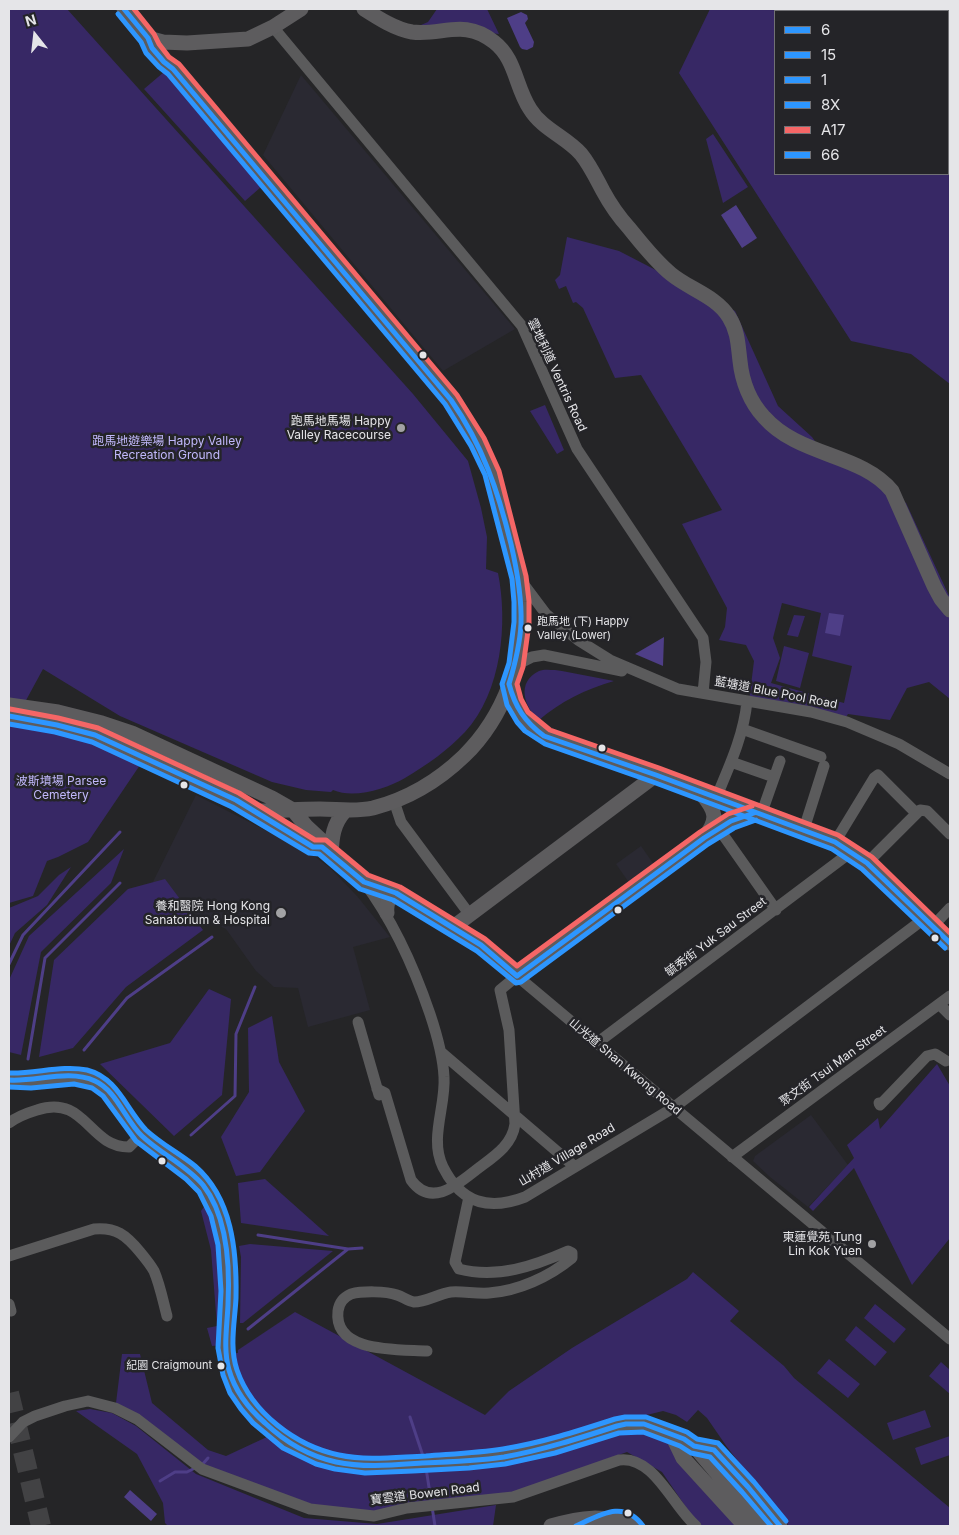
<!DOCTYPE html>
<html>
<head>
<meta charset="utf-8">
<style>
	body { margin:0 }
	#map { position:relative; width:959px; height:1535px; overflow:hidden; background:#252527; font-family:Inter,sans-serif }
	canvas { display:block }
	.frame { position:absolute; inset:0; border:10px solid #e5e5e8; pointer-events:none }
	.legend { position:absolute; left:774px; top:10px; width:175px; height:165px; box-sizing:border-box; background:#242428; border:1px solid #717175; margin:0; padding:6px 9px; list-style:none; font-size:15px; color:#e5e5e8 }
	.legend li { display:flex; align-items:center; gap:10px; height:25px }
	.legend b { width:25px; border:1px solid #717175 }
	.north { position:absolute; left:10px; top:10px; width:50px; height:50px; -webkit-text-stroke:4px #242428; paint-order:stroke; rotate:344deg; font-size:14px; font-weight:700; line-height:20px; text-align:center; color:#e5e5e8 }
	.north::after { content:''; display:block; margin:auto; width:18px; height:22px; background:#e5e5e8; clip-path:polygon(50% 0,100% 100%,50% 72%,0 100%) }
</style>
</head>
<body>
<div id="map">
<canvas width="959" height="1535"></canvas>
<div class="frame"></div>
<ul class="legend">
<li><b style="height:6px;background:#2d96ff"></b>6</li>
<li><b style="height:6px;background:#2d96ff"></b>15</li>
<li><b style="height:6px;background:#2d96ff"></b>1</li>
<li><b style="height:6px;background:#2d96ff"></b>8X</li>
<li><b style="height:6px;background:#f56666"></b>A17</li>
<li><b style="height:6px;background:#2d96ff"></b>66</li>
</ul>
<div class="north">N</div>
</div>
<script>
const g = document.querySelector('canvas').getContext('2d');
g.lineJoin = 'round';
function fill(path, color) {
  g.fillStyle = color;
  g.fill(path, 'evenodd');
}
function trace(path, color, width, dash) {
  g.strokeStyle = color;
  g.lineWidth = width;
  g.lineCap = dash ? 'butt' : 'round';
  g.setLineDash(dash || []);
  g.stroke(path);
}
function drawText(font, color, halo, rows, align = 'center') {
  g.font = font + ' Inter,"Noto Sans TC",sans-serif';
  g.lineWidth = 5;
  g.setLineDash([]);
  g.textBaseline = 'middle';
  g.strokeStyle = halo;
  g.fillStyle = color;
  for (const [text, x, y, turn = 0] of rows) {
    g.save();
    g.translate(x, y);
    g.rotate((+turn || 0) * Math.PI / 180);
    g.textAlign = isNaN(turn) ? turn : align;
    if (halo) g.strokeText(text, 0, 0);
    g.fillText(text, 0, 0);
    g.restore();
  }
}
fill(new Path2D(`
	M 301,75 L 515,329 L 443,371 L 263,155 Z
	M 196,795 L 310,853 L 330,868 L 357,896 L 390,937 L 353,947 L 370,1010 L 308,1027 L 298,988 L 274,987 L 256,971 L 226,929 L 148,892 Z
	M 641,846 L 655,866 L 630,884 L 616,864 Z
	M 811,1115 L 848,1165 L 808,1207 L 770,1177 L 753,1161 L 755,1156 Z`), '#2a2932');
fill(new Path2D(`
	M 9,9 L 67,9 L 413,394 L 468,461 L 481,508 L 487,537 L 486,569 L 498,573 C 508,623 502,692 465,732 C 448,750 427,765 405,778 C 386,789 354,799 333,790 L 331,792 L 306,790 L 272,782 L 120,716 L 43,669 L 24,704 L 9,702 Z
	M 437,9 L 487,9 L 499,34 L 421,25 L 428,22 Z
	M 710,9 L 891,9 L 892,11 L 775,11 L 775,174 L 948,174 L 948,141 L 950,145 L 950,384 L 911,354 L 851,341 L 679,73 Z
	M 903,9 L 950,9 L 950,136 L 948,131 L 948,11 L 903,11 Z
	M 164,72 L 261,187 L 245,201 L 144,89 Z
	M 713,134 L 748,187 L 723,203 L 706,139 Z
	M 567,237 L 619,251 L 735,311 L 778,406 L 812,437 L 821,450 L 906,503 L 950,598 L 950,699 L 929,682 L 907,688 L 890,720 L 848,714 L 844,720 L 749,701 L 754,661 L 746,645 L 719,640 L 725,627 L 727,608 L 682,524 L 722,510 L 641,375 L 615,378 L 583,308 L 576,302 L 573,303 L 566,286 L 559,289 L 555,280 L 560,275 ZM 782,603 L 821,613 L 812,656 L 852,666 L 844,703 L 771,683 L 780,658 L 773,638 Z
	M 545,405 L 564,450 L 557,454 L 530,411 Z
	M 794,615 L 805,616 L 798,637 L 787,635 Z
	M 784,646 L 809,653 L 800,688 L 776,681 Z
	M 555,670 L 562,671 L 614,681 C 586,689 560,702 539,720 C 524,707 516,682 539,671 C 544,669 550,670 555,670 Z
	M 9,725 C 25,727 43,729 59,732 C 88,739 113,753 140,765 L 88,842 L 58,857 L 47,861 L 33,896 L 9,903 Z
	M 124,849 L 111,883 L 41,952 L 21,1055 L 9,1052 L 9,980 L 29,936 Z
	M 71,867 L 47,905 L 15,933 L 9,946 L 9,908 L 38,896 L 59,875 Z
	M 165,879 L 203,930 L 126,987 L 73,1048 L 39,1057 L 54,960 L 128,889 Z
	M 209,989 L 231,999 L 222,1095 L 174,1136 L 100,1064 L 170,1043 Z
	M 272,1016 L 279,1062 L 305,1111 L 260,1172 L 236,1176 L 221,1137 L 249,1092 L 248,1028 Z
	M 937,1064 L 950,1086 L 950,1238 L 912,1285 L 854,1168 L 813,1211 L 809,1207 L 854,1158 L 847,1145 L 878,1118 L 880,1129 Z
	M 265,1179 L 329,1236 L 241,1223 L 238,1183 Z
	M 206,1204 L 208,1204 L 223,1262 L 222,1345 L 212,1346 L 207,1328 L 217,1326 L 211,1250 L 201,1211 Z
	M 250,1244 L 333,1251 L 243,1323 L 240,1323 L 241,1257 L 239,1246 Z
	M 693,1272 L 739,1311 L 730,1321 L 784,1366 L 794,1378 L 950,1508 L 950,1526 L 789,1526 L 727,1447 L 707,1418 L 698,1410 L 687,1422 L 676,1415 L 663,1411 L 495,1452 L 384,1460 L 330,1456 L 293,1438 L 254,1408 L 235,1368 L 235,1353 L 238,1353 L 238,1350 L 295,1312 L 485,1415 L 509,1391 L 572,1348 L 687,1279 Z
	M 875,1304 L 906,1329 L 894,1343 L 864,1318 Z
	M 856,1326 L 887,1352 L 875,1366 L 845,1340 Z
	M 122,1354 L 140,1354 L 152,1403 L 208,1450 L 226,1456 L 269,1436 L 389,1469 L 639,1428 L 666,1436 L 738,1526 L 702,1526 L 694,1519 L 662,1472 L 627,1452 L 512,1493 L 374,1512 L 310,1506 L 197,1462 L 116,1403 Z
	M 829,1359 L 860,1384 L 848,1398 L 817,1373 Z
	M 941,1362 L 950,1370 L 950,1394 L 929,1376 Z
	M 90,1409 L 112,1413 L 136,1426 L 196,1474 L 304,1518 L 377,1524 L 496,1505 L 493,1526 L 168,1526 L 165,1523 L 163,1503 L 137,1454 L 76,1411 Z
	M 925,1410 L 931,1427 L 893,1440 L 887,1423 Z
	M 950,1436 L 950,1455 L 921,1465 L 915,1448 Z`), '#372865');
fill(new Path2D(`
	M 521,12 L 527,15 L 528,19 L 525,23 L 534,42 L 533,47 L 527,50 L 522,49 L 520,47 L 507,18 Z
	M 736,205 L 757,238 L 742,248 L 721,215 Z
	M 829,613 L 844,615 L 840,636 L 825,633 Z
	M 664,637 L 663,666 L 635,654 Z
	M 130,1490 L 157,1514 L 151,1521 L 124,1497 Z`), '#4e3e87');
trace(new Path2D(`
	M 9,964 L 23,935 L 120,832
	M 84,1050 L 127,998 L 212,937
	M 28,1059 L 45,958 L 120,883
	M 191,1135 L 235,1096 L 236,1034 L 255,987
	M 258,1235 L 348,1249 L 362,1248
	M 248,1329 L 348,1249
	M 410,1417 L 424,1459
	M 201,1466 L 208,1458
	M 426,1468 L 435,1526
	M 160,1481 L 175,1472 L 187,1472 L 195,1468`), '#4e3e87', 3);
trace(new Path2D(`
	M 9,1393 L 41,1526`), '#424244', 20, [20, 10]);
trace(new Path2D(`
	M 273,27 L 522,326 L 577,449 L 703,638 L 706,662 L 703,693
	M 519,578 L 546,614 L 578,640 L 610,660 L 678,689 L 811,712 L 847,722 L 899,744 L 950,774
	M 516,665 L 532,657 L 544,655 L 622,671
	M 742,729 L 821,757
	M 731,762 L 774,777
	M 716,798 C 729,767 744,735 747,701
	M 394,801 L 401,822 L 470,915
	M 761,815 L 780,761
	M 719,829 L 776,910
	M 804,829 L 824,766
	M 835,842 L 874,778 L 878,775 L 916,813
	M 867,863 L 920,810 L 927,811 L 950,834
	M 364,882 C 394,922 414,967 430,1014 C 437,1035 443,1055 444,1077 C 446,1106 429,1139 443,1167 C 461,1203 489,1211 525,1197 L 673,1108 L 925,918
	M 933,926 L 950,908
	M 940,1005 L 950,1015
	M 358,1022 L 379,1095
	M 597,1043 L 851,852
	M 442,1053 L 574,1166
	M 377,1089 L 385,1093 L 411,1180 C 431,1208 457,1185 476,1170 C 493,1157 512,1146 515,1124 L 509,1030 L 500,990 L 517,976 L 950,1339
	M 879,1103 L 880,1105 L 927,1056 L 935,1054 L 946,1061
	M 9,1123 C 18,1116 27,1113 37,1110 C 86,1094 88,1147 129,1147 L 141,1135
	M 732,1157 L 950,996
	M 9,1256 L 94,1229 C 116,1227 126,1235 140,1252 C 145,1258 150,1264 154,1271 C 160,1285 163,1301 167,1316
	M 9,1304 L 11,1311 L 9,1311
	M 427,1351 C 401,1349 333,1354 338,1311 C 339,1303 344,1297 351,1294 C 362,1291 386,1291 397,1295 C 403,1297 408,1301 414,1302 C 426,1302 438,1294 451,1292 C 463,1291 476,1294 489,1293 C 518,1291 549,1277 572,1258 L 572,1253 L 568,1251 C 534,1266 497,1279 459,1269 L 455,1262 L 469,1197
	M 9,1437 L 23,1422 L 35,1416 L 65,1406 L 88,1401 L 115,1408 L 137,1419 L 202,1469 L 310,1509 L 374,1516 L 407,1508 L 513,1497 L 619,1460 C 654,1455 673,1507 696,1526`), '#5b5b5c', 11);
trace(new Path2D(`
	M 124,9 L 148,38 L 152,48 L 164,62 L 173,69 L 455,406 C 467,424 479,442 488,462 C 497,484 502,508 508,531 C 513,554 521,578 522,602 C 526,657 504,717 464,756 C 438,781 408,799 373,808 C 355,812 338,809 320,809 C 298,809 277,811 255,811
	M 364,9 C 378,18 395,29 412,32 C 442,36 464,18 494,42 C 516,59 515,86 530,109 C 542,129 566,137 581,154 C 590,165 596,178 603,191 C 610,204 619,217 629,228 C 642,244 655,261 671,274 C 689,289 716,296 729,317 C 738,331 738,345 740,361 C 742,381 750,402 764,417 C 799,457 861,453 892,491 L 934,586 L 941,599 L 950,610
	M 148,38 L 163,42 L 187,43 L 248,39 L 273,27 L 301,9
	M 509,684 C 515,709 523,721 544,736 L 656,775 L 835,842 L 867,863 L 950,943
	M 9,705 L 58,712 L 102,723 L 132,733 L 272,798 L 293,810 L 306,826 L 320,839 L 322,847 L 364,882 L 396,893 L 481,945 L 517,976 L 704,838 L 731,821 L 754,813
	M 9,716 L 57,725 L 95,735 L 236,800 L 313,847 L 322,847
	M 701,793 C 716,811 719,819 704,838
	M 331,854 C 332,837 333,824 345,811
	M 387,913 C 386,905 388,897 396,893
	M 452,928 L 656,775
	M 9,1080 C 37,1084 68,1069 95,1081 C 114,1089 125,1120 142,1136 C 162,1154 189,1166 205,1188 C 227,1217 230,1270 228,1305 C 226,1328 223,1351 230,1373 C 245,1417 292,1452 336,1462 C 361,1467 388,1465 413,1464 C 438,1462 463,1462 487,1459 C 531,1454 575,1440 617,1426 L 626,1424 L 644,1424 L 659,1429 L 684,1439 L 694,1446 L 714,1450 L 748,1487 L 780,1526
	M 671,1433 L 683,1458 L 745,1526
	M 694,1446 L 762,1526
	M 551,1526 C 582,1517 603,1514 634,1526`), '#5d5c5e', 15);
trace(new Path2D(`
	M 9,1080 C 37,1082 68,1069 95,1081 C 117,1091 125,1120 142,1136 C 161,1154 186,1165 203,1185 C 228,1217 230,1266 228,1305 C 227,1327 223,1349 229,1370 C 235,1391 249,1409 265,1423 C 285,1442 309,1456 336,1462 C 364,1468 394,1465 422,1463 C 450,1462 477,1461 504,1457 C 543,1450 580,1438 617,1426 L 626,1424 L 644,1424 L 684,1439 L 694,1446 L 714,1450 L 748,1487 L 780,1526`), '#2d96ff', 5);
trace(new Path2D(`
	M 9,1087 L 31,1088 L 74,1084 L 92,1088 L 103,1096 L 136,1141 L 186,1179 L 199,1192 L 211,1216 L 218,1245 L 221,1291 L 218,1348 L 223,1375 L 230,1393 L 241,1409 L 253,1423 L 283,1448 L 316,1464 L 335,1469 L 365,1473 L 413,1471 L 469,1468 L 505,1464 L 555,1453 L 619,1433 L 643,1432 L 680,1446 L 691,1453 L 710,1457 L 742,1492 L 771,1526
	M 576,1526 C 600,1515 624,1499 643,1526`), '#2d96ff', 5);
trace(new Path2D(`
	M 124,9 L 148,38 L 152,48 L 164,62 L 173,69 L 451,400 C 483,446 498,491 511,544 C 517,570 522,597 521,624 C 520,645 515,664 509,684
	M 509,684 C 515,707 525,722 544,736 L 656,775 L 835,842 L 867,863 L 950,943
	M 9,716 L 57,725 L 95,735 L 236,800 L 313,847 L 322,847 L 364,882 L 396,893 L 481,945 L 517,976 L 704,838 L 731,821 L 754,813`), '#2d96ff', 5);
trace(new Path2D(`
	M 118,14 L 141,42 L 146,53 L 159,67 L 168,74 L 445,404 L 471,446 L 485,475 L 512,579 L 514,602 L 514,622 L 509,663 L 502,684 L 507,705 L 517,722 L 525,731 L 545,744 L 653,782 L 832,849 L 862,869 L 945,948
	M 9,724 L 55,732 L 92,742 L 232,807 L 309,853 L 319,854 L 360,889 L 393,900 L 477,951 L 516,983 L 521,982 L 708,844 L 734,828 L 756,820`), '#2d96ff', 5);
trace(new Path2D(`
	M 134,9 L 154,34 L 159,44 L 169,57 L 179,64 L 457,395 L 484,438 L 499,471 L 526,576 L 529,601 L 529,624 L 523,667 L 517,684 L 521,699 L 528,712 L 550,730 L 659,768 L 838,835 L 872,857 L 950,933
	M 10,709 L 58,718 L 98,728 L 239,793 L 315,840 L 326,840 L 368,875 L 400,887 L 485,939 L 517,966 L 700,832 L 728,814 L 752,806`), '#f56666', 5);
trace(new Path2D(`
	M 9,1073 C 35,1074 62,1065 87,1070 C 118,1078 126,1109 146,1130 C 161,1144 179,1153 195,1166 C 232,1198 237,1251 236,1298 C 235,1321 229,1347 237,1370 C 252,1413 296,1446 339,1455 C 367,1461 397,1457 426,1456 C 451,1454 477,1453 503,1449 C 541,1443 578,1431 615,1419 L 625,1417 L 646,1417 L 687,1432 L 697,1439 L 718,1443 L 754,1482 L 786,1521`), '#2d96ff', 5);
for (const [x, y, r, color] of [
	[423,355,4.5,"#e5e5e8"],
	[401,428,5,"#a2a2a4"],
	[528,628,4.5,"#e5e5e8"],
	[602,748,4.5,"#e5e5e8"],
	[184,785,4.5,"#e5e5e8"],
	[618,910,4.5,"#e5e5e8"],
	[281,913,6,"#a2a2a4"],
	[935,938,4.5,"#e5e5e8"],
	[162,1161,4.5,"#e5e5e8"],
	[872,1244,5,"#a2a2a4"],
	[221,1366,4.5,"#e5e5e8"],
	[628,1513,4.5,"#e5e5e8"]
]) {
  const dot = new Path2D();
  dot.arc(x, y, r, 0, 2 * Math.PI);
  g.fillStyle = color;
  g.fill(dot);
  trace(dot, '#242428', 2);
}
drawText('11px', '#e5e5e8', '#242428', [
	["跑馬地 (下) Happy",537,622],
	["Valley (Lower)",537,636],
	["紀園 Craigmount",212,1366,"right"]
], 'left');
drawText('12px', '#e5e5e8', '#242428', [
	["雲地利道 Ventris Road",557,375,65],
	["藍塘道 Blue Pool Road",776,693,11],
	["毓秀街 Yuk Sau Street",716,937,-37],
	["聚文街 Tsui Man Street",833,1066,-36],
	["山光道 Shan Kwong Road",625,1067,40],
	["山村道 Village Road",567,1155,-31],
	["寶雲道 Bowen Road",425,1494,-7]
]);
drawText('12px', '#e5e5e8', '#242428', [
	["跑馬地馬場 Happy",391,421],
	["Valley Racecourse",391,435],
	["養和醫院 Hong Kong",270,906],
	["Sanatorium & Hospital",270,920],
	["東蓮覺苑 Tung",862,1237],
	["Lin Kok Yuen",862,1251]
], 'right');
drawText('12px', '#c1b8fb', '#242428', [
	["跑馬地遊樂場 Happy Valley",167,441],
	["Recreation Ground",167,455],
	["波斯墳場 Parsee",61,781],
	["Cemetery",61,795]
]);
</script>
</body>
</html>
